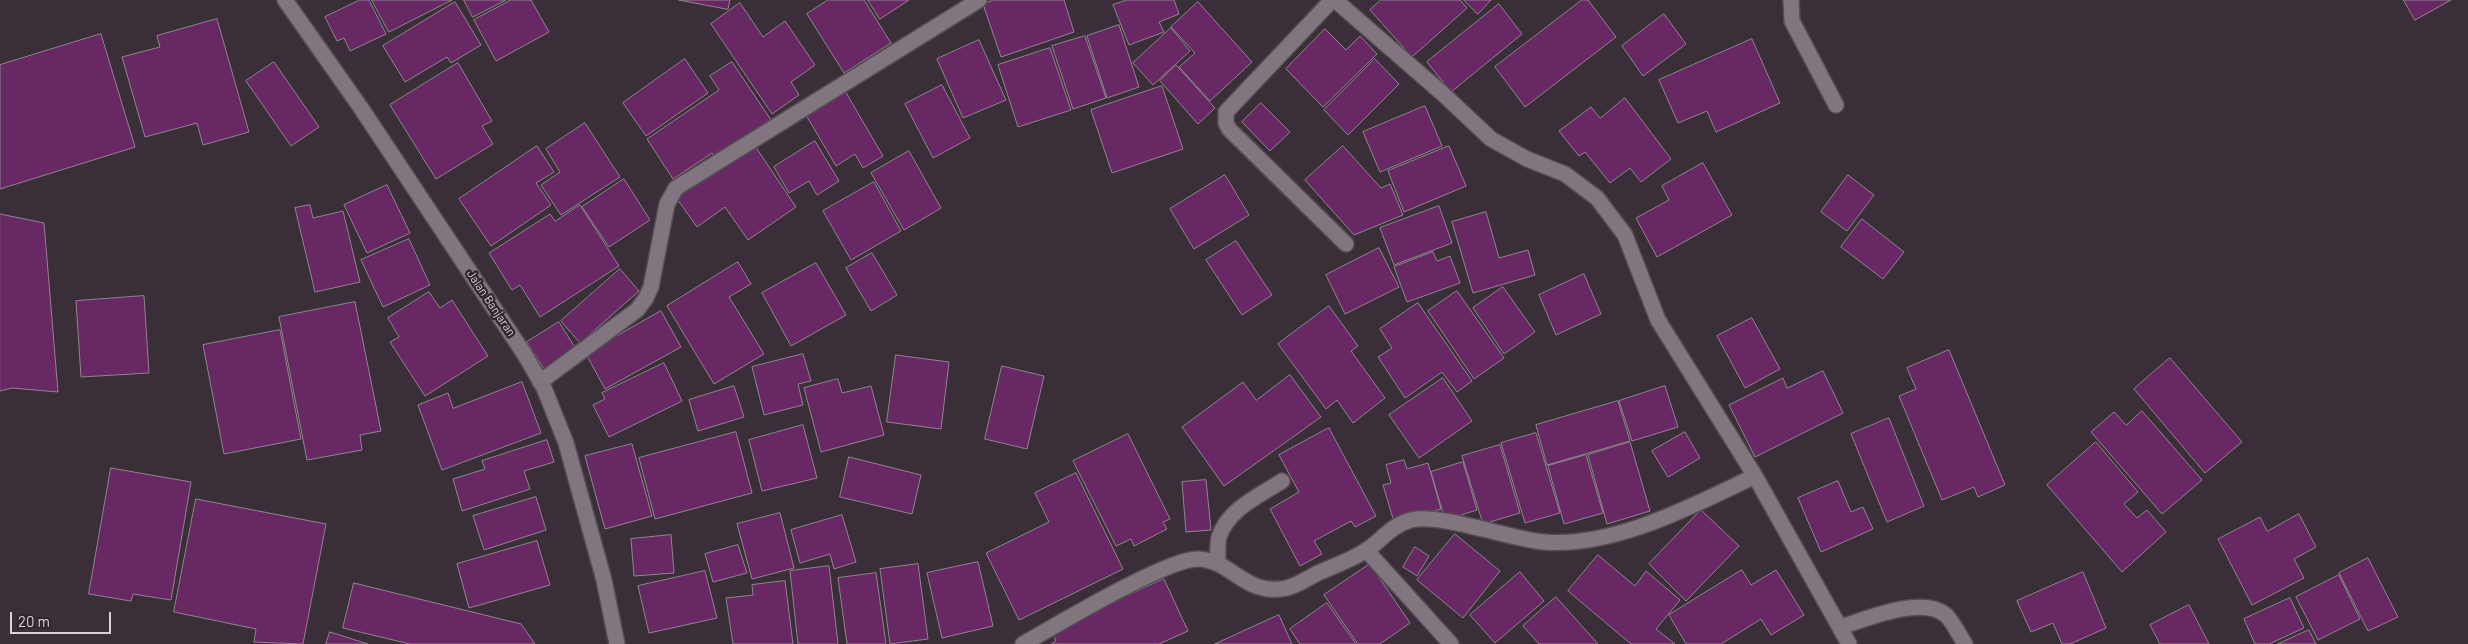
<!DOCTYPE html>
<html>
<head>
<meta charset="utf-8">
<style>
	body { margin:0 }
	#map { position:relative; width:2468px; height:644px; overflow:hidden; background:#3a2f39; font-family:Barlow,sans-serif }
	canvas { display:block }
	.scale { position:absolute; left:10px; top:612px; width:101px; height:22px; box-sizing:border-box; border:2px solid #d8d1d7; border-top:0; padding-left:6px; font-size:15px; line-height:18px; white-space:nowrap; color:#d8d1d7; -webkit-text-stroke:4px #30252f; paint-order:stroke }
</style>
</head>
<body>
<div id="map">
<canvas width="2468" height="644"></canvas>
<div class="scale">20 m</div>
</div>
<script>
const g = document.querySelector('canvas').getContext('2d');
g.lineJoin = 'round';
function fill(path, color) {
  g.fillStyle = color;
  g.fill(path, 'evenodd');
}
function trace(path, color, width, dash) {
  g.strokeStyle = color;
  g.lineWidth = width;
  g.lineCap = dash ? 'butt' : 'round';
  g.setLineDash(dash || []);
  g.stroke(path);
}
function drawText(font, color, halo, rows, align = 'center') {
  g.font = font + ' Barlow,sans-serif';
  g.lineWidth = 4.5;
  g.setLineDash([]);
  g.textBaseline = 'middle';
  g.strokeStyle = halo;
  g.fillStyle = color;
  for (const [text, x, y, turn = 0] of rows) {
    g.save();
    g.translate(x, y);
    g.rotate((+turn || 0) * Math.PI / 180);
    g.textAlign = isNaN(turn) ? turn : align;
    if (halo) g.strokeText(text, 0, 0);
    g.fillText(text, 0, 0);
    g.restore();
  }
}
const building = new Path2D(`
	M 360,0 L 369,0 L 386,34 L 350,51 L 344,38 L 337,41 L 325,17 Z
	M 372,0 L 452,0 L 389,32 Z
	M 464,0 L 506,0 L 473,17 Z
	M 511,0 L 531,0 L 549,32 L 496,61 L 474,20 Z
	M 679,0 L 730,0 L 728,9 Z
	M 828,0 L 864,0 L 891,43 L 844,73 L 807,14 Z
	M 868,0 L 909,0 L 880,19 Z
	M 994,0 L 1064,0 L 1074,32 L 1001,57 L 983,4 Z
	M 1127,0 L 1174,0 L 1179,14 L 1159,22 L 1164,32 L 1129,45 L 1113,5 Z
	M 1381,0 L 1460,0 L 1467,8 L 1412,57 L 1370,10 Z
	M 1464,0 L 1491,0 L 1478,14 Z
	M 1582,0 L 1588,0 L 1616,37 L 1525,107 L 1495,67 Z
	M 2404,0 L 2451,0 L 2415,20 Z
	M 455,2 L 481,45 L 451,63 L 447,57 L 405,82 L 383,46 Z
	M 1198,2 L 1252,62 L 1210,101 L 1179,67 L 1195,53 L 1171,27 Z
	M 740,3 L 763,37 L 785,21 L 815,65 L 791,82 L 799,95 L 772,114 L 711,24 Z
	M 1499,4 L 1522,34 L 1451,92 L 1427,62 Z
	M 1664,14 L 1686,44 L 1643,76 L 1622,46 Z
	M 217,19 L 249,132 L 203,145 L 197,123 L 145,137 L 122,57 L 160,47 L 157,36 Z
	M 1119,25 L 1139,87 L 1107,98 L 1087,36 Z
	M 1171,28 L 1190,51 L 1153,85 L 1133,63 Z
	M 1325,29 L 1346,50 L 1360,36 L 1377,54 L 1323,107 L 1286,69 Z
	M 101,34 L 135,147 L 0,189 L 0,65 Z
	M 1085,36 L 1106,98 L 1073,109 L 1052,46 Z
	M 1752,39 L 1780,103 L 1716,132 L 1707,111 L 1678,123 L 1659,80 Z
	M 979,40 L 1006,100 L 963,118 L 937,59 Z
	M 1050,48 L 1071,110 L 1018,127 L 998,65 Z
	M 685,59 L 708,93 L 646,136 L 623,103 Z
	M 1375,59 L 1399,84 L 1348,135 L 1324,110 Z
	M 274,62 L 319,127 L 291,146 L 246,81 Z
	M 732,62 L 771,120 L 715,158 L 712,153 L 673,179 L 647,139 L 719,90 L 710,76 Z
	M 458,63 L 492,121 L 482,126 L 493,144 L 436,179 L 390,105 Z
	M 1176,65 L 1215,108 L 1198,124 L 1160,81 Z
	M 942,85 L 970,138 L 933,158 L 905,104 Z
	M 1162,86 L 1183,149 L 1112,173 L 1091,110 Z
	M 845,91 L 883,156 L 863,168 L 855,154 L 836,166 L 806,115 Z
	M 1625,98 L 1671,159 L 1641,182 L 1630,168 L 1610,183 L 1585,152 L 1579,156 L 1559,131 L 1591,107 L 1600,118 Z
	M 1261,103 L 1290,132 L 1270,151 L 1242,122 Z
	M 1425,106 L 1442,146 L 1380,172 L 1363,132 Z
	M 585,123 L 620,177 L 561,215 L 541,185 L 560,172 L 546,149 Z
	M 815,141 L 839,181 L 817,195 L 809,181 L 789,193 L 774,167 Z
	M 753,143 L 796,207 L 748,240 L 725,207 L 697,227 L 675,196 Z
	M 537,146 L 554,172 L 536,183 L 551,205 L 491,246 L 459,199 Z
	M 1343,146 L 1381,188 L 1390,184 L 1403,215 L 1354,235 L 1305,180 Z
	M 1449,146 L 1466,186 L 1404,212 L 1388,171 Z
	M 909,151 L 941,208 L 904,230 L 871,173 Z
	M 1703,163 L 1732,215 L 1657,257 L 1636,218 L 1669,200 L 1662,186 Z
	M 1225,175 L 1249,215 L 1194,249 L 1170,209 Z
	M 1848,175 L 1874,195 L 1847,231 L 1821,212 Z
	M 624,179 L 650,220 L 609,247 L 582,207 Z
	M 874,182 L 901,231 L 851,260 L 823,211 Z
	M 387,185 L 410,233 L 367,253 L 344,205 Z
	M 310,205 L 313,218 L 343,211 L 360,282 L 315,292 L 295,208 Z
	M 580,205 L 619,266 L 540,317 L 520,285 L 512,290 L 489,253 L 550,214 L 555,221 Z
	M 1439,206 L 1452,243 L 1394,265 L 1380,228 Z
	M 1486,212 L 1499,258 L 1528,250 L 1535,275 L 1473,293 L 1452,222 Z
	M 0,214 L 44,223 L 58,392 L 12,388 L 0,391 Z
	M 1862,219 L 1904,252 L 1883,279 L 1841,247 Z
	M 409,239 L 430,285 L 383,307 L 361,260 Z
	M 1236,241 L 1272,295 L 1242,315 L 1206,260 Z
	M 1379,248 L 1399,287 L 1345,314 L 1326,275 Z
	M 1433,252 L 1437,261 L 1450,256 L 1460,283 L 1407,302 L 1394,267 Z
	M 872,253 L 897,295 L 871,311 L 846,268 Z
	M 738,262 L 751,284 L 729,297 L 764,354 L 714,384 L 667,306 Z
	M 816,263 L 846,315 L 791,346 L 762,293 Z
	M 620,269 L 639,291 L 580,343 L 561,321 Z
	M 1584,274 L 1601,314 L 1556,335 L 1539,295 Z
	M 1503,287 L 1535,332 L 1504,354 L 1473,308 Z
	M 1457,291 L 1504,358 L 1474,379 L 1428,311 Z
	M 429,292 L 440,308 L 452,300 L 488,356 L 425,396 L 390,342 L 399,337 L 388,318 Z
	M 144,296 L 149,373 L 81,377 L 76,301 Z
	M 355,302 L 381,431 L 360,435 L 362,450 L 307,460 L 279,317 Z
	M 1418,303 L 1472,381 L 1457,392 L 1442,372 L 1405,398 L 1378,357 L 1392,348 L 1380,329 Z
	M 1329,306 L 1358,346 L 1351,351 L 1385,398 L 1353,423 L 1337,400 L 1326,409 L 1278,344 Z
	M 661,311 L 681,347 L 605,389 L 586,354 Z
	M 1752,318 L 1780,369 L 1745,388 L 1717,336 Z
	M 559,322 L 576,349 L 544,369 L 527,342 Z
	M 280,330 L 301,439 L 224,454 L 203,345 Z
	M 1949,350 L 2005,485 L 1978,497 L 1974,487 L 1942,500 L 1899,396 L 1916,389 L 1907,368 Z
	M 803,354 L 811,381 L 798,384 L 803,405 L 764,415 L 752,367 Z
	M 896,355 L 949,362 L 941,429 L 887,422 Z
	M 2170,358 L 2242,442 L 2205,473 L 2134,389 Z
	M 664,363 L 682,401 L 609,437 L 593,405 L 605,399 L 602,393 Z
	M 1002,366 L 1044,376 L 1027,449 L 985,439 Z
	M 1823,371 L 1843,413 L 1755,457 L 1729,405 L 1783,378 L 1787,388 Z
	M 1290,375 L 1321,417 L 1224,486 L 1182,427 L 1243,382 L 1256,400 Z
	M 1443,378 L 1472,421 L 1419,458 L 1389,415 Z
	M 838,379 L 842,393 L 871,386 L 884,435 L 821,452 L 804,388 Z
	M 522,382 L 541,433 L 442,470 L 418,405 L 448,393 L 453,408 Z
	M 734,386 L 744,417 L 698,431 L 689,400 Z
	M 1665,386 L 1678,427 L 1632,441 L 1619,401 Z
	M 1618,401 L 1630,441 L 1547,465 L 1536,425 Z
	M 2142,411 L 2202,480 L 2162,514 L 2091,432 L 2114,412 L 2126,425 Z
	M 1889,418 L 1924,506 L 1887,522 L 1851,434 Z
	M 803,425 L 817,478 L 762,491 L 749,440 Z
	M 1329,428 L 1376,516 L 1355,527 L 1351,521 L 1314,541 L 1322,554 L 1300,566 L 1270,509 L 1299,492 L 1279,455 Z
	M 736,432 L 752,493 L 655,519 L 639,458 Z
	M 1685,432 L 1700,458 L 1668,477 L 1652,451 Z
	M 1536,433 L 1560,513 L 1525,523 L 1501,443 Z
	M 1128,434 L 1170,519 L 1163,522 L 1167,529 L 1134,546 L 1131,539 L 1116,546 L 1073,461 Z
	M 547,440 L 554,462 L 524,471 L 530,489 L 462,511 L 453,479 L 485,469 L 482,461 Z
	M 1630,442 L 1650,511 L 1607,524 L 1588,455 Z
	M 2096,442 L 2138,492 L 2124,504 L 2137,518 L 2147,510 L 2166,532 L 2122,572 L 2047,485 Z
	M 632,444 L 652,516 L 605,529 L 585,456 Z
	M 1500,445 L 1520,513 L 1483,524 L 1462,456 Z
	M 1586,455 L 1603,513 L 1564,524 L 1548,466 Z
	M 849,457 L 921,475 L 912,514 L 840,497 Z
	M 1404,460 L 1407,469 L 1428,463 L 1441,509 L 1394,522 L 1383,485 L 1391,483 L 1386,465 Z
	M 1463,462 L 1477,510 L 1445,520 L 1431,472 Z
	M 111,468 L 191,482 L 171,600 L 133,594 L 131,601 L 89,594 Z
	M 1076,473 L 1123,569 L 1019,620 L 986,553 L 1049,522 L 1035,493 Z
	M 1206,480 L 1211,530 L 1186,532 L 1182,482 Z
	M 1838,481 L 1851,512 L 1863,507 L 1873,529 L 1821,552 L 1798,498 Z
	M 536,497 L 546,530 L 484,550 L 473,516 Z
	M 196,499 L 326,524 L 303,644 L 254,642 L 256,629 L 174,612 Z
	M 1701,510 L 1739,546 L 1686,601 L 1649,564 Z
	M 780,513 L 794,568 L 752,579 L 737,524 Z
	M 2299,514 L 2316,547 L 2294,559 L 2304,578 L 2252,605 L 2218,539 L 2260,517 L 2267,531 Z
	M 842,515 L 856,562 L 834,569 L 830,554 L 800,563 L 791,530 Z
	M 1455,534 L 1500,571 L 1463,618 L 1417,580 Z
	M 671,535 L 674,573 L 634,576 L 631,539 Z
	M 537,541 L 550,585 L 469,608 L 457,564 Z
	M 738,545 L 747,573 L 713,582 L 705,554 Z
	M 1415,547 L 1429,556 L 1417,576 L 1403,567 Z
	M 1598,555 L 1635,586 L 1646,571 L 1680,600 L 1656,629 L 1675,644 L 1631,644 L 1568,591 Z
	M 2368,558 L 2398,617 L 2368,631 L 2339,573 Z
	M 978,562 L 993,626 L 942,638 L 927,573 Z
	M 918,564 L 928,639 L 890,644 L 880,569 Z
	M 1370,564 L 1410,623 L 1380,644 L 1358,644 L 1324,595 Z
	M 829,566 L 838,644 L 798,644 L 790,571 Z
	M 1742,570 L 1751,585 L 1776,570 L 1804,615 L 1771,635 L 1761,619 L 1721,644 L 1686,644 L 1669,615 Z
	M 705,571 L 717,618 L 649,633 L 638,586 Z
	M 1520,572 L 1544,601 L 1495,643 L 1470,615 Z
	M 2083,572 L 2106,628 L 2070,644 L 2062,644 L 2053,623 L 2031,632 L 2017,601 Z
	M 876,573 L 886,644 L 847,644 L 838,578 Z
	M 2339,575 L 2360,619 L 2318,640 L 2296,597 Z
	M 1164,579 L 1188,631 L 1159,644 L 1051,644 L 1056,641 L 1051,631 Z
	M 785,581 L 793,644 L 733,644 L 726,598 L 753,595 L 752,585 Z
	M 354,583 L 521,624 L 535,644 L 410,644 L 343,628 Z
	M 1556,597 L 1598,644 L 1539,644 L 1523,626 Z
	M 2290,598 L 2304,628 L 2269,644 L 2255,644 L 2244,619 Z
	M 1327,603 L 1356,644 L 1300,644 L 1290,629 Z
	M 2189,605 L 2209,644 L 2160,644 L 2150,625 Z
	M 1279,615 L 1292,644 L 1215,644 Z
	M 2309,630 L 2316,644 L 2278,644 Z
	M 330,632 L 368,644 L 326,644 Z`);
fill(building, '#672864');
trace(building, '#918490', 1);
const minor = new Path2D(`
	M 285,0 L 361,108 L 525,355 L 544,388 L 566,443 L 604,580 L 617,644
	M 1332,0 L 1226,112 L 1226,123 L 1229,129 L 1346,244
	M 1335,0 L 1442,93 L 1491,139 L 1527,159 L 1565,174 L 1597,198 L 1625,235 L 1658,320 L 1755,476 L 1849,644
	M 1791,0 L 1792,21 L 1836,105
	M 540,382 L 637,310 L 646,298 L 651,287 L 667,204 L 676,188 L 979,0
	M 1367,551 L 1451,644
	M 1218,564 C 1218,556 1217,545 1219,537 C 1228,509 1259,496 1282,481
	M 1841,627 C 1866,619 1922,595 1946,615 C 1953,622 1959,635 1965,644
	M 1023,644 C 1055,626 1168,558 1198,559 C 1232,560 1246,597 1286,588 C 1297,586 1308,578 1318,573 C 1334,566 1351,560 1365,551 C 1382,541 1389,526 1411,520 C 1441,513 1510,539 1544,542 C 1614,548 1694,505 1755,476`);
trace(minor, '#544b53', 18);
trace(minor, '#817580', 15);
drawText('12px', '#d8d1d7', '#30252f', [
	["Jalan Banjaran",491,303,56]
]);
</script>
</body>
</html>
